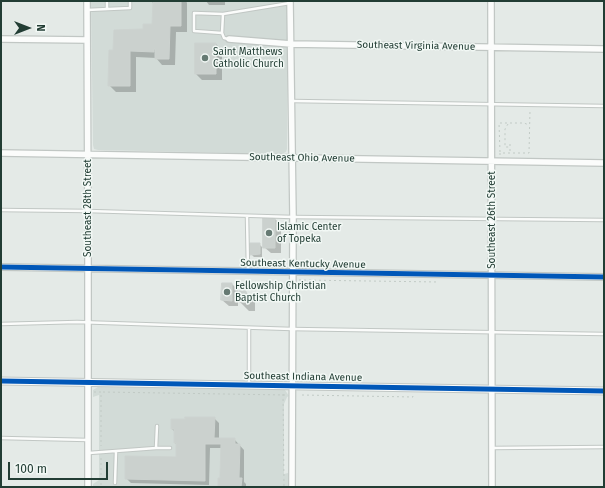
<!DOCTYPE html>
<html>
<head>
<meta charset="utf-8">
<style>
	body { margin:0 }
	#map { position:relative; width:605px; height:488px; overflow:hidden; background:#e4eae7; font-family:"Fira Sans",sans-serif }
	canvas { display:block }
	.frame { position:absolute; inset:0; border:2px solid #223d34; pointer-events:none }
	.north { position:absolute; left:8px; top:8px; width:40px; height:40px; -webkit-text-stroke:3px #f2f8f5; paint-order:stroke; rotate:90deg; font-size:11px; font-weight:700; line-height:16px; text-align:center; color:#223d34 }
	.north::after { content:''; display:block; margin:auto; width:14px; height:18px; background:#223d34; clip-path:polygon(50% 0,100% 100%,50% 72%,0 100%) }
	.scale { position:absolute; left:8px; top:462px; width:100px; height:18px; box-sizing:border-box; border:2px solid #223d34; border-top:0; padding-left:5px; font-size:12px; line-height:14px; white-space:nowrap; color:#223d34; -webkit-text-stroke:3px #f2f8f5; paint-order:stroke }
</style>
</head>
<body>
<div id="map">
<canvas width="605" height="488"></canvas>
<div class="frame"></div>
<div class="north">N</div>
<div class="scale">100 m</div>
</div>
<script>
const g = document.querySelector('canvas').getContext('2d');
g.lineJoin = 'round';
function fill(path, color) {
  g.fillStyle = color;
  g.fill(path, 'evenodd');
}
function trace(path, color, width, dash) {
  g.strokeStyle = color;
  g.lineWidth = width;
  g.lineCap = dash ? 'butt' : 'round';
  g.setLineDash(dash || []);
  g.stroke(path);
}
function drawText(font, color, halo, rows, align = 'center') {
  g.font = font + ' "Fira Sans",sans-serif';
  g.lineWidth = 3;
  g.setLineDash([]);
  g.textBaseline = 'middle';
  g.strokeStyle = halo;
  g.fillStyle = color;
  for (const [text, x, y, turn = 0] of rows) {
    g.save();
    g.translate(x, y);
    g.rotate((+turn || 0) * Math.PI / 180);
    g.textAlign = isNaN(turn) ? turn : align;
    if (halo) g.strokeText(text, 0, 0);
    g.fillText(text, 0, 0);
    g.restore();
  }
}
fill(new Path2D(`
	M 91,1 L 287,1 L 287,149 L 286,152 L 281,154 L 98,150 L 94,149 L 93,145 Z
	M 98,387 L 285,390 L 289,396 L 287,397 L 284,404 L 284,474 L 288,473 L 288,487 L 93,487 L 93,484 L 99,480 L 99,395 L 93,397 L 93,390 Z`), '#d2dbd7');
fill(new Path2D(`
	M 151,1 L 186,1 L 187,3 L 187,32 L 176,32 L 175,65 L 162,65 L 156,58 L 136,57 L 136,92 L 116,92 L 109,85 L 114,51 L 144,29 L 153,25 L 154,4 Z
	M 206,1 L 225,1 L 225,5 L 209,5 Z
	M 216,44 L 222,50 L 222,80 L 202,80 L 196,74 Z
	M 275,219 L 281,225 L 281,253 L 271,253 L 264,247 Z
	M 259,244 L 262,247 L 262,257 L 254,257 L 251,254 Z
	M 232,284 L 238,290 L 238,306 L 229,306 L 222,300 Z
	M 246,292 L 255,301 L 255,311 L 249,311 L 240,302 Z
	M 214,418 L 219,423 L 219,439 L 234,439 L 244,450 L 244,482 L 246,484 L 246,487 L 220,487 L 222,448 L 210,448 L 209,485 L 131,483 L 126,478 L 177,458 L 177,445 L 175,443 L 175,432 L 172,429 Z`), '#0003');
const building = new Path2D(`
	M 150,1 L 181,1 L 181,26 L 170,26 L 169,59 L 155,59 L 155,49 L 154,49 L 154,52 L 130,51 L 130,86 L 108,86 L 109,50 L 113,50 L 114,30 L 143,29 L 143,24 L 152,24 L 153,1 Z
	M 195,43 L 216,43 L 216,74 L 195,74 Z
	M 263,218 L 275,218 L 275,248 L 263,248 Z
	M 250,243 L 260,243 L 260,254 L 250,255 Z
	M 222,283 L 232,283 L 232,301 L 221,300 Z
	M 239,291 L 246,291 L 246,302 L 239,302 Z
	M 185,417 L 215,417 L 214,438 L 235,438 L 235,444 L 240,444 L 239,478 L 242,478 L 241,487 L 218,487 L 218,478 L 220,478 L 221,444 L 205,444 L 205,481 L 125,479 L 125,456 L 176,457 L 176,443 L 174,443 L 174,429 L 171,429 L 171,419 L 185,419 Z`);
fill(building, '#cbd1ce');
trace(building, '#cdd3d0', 1);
const service = new Path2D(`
	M 107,1 L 107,8
	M 87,10 L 130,8 L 130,1
	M 223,14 L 222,33 L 194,31 L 194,13 L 223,14 L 290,3
	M 222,33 L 224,38 L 228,39
	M 293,101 L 604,106
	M 1,210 L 88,211 L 293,217 L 604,220
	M 247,216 L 248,271
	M 1,324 L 77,322 L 292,329 L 604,334
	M 249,328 L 249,384
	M 1,438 L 88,440
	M 156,448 L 170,448
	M 493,448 L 604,447
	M 89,453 L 156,448 L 157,426
	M 115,483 L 116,452`);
const minor = new Path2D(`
	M 87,1 L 88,222 L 88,487
	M 290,1 L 293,217 L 292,487
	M 491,1 L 492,487
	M 1,39 L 87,40
	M 229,39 L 291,44 L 604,49
	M 1,153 L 604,163
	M 1,267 L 604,277`);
const tertiary = new Path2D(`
	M 1,381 L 604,391`);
trace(service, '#c1c7c4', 4.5);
trace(minor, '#c1c7c4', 8);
trace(tertiary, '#c1c7c4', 9);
trace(new Path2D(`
	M 508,124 L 505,129 L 505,147 L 510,147
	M 510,144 L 510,153
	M 500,152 L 499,123 L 524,123 L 529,125
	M 500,155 L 500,153 L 529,153 L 530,110
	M 299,280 L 439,282
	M 298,376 L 302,376 L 302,379
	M 94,392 L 101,392 L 101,446
	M 103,392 L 286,395
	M 283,394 L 284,487
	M 302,395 L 413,397 L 412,394
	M 101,458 L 101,487`), '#c1cac5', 1, [2, 3]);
trace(service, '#fbfcfb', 2.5);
trace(minor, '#fbfcfb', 5.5);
trace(tertiary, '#fbfcfb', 7);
trace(new Path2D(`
	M 1,267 L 604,277
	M 1,381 L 604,391`), '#0057b8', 5);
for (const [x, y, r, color] of [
	[205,58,4,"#667a73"],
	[269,233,4,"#667a73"],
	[227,292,4,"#667a73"]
]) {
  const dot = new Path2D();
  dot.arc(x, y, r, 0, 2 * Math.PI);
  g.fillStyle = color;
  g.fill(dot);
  trace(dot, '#f2f8f5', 1.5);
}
drawText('10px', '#223d34', '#f2f8f5', [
	["Southeast Virginia Avenue",416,46,1],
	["Southeast Ohio Avenue",302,158,1],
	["Southeast 28th Street",88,208,-90],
	["Southeast 26th Street",492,220,-90],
	["Southeast Kentucky Avenue",303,264,1],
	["Southeast Indiana Avenue",303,377,1]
]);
drawText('10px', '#223d34', '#f2f8f5', [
	["Saint Matthews",213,52],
	["Catholic Church",213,64],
	["Islamic Center",277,227],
	["of Topeka",277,239],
	["Fellowship Christian",235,286],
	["Baptist Church",235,298]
], 'left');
</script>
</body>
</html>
